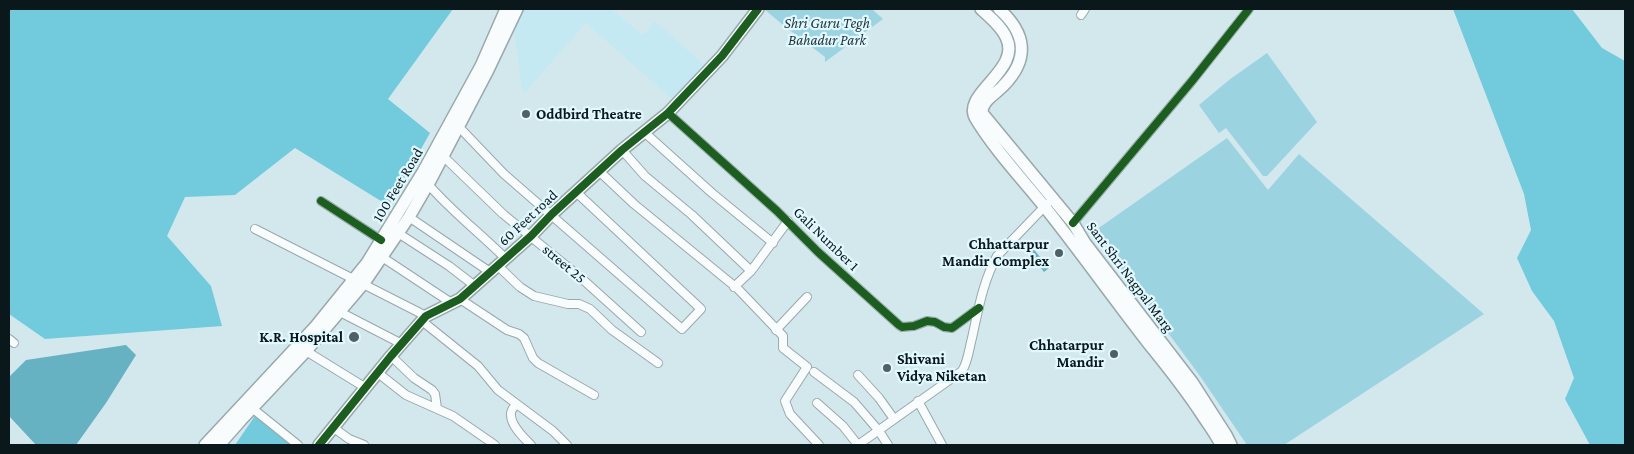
<!DOCTYPE html>
<html>
<head>
<meta charset="utf-8">
<style>
	body { margin:0 }
	#map { position:relative; width:1634px; height:454px; overflow:hidden; background:#d3e8ed; font-family:"Crimson Pro",serif }
	canvas { display:block }
	.frame { position:absolute; inset:0; border:10px solid #0a181c; pointer-events:none }
</style>
</head>
<body>
<div id="map">
<canvas width="1634" height="454"></canvas>
<div class="frame"></div>
</div>
<script>
const g = document.querySelector('canvas').getContext('2d');
g.lineJoin = 'round';
function fill(path, color) {
  g.fillStyle = color;
  g.fill(path, 'evenodd');
}
function trace(path, color, width, dash) {
  g.strokeStyle = color;
  g.lineWidth = width;
  g.lineCap = dash ? 'butt' : 'round';
  g.setLineDash(dash || []);
  g.stroke(path);
}
function drawText(font, color, halo, rows, align = 'center') {
  g.font = font + ' "Crimson Pro",serif';
  g.lineWidth = 4.5;
  g.setLineDash([]);
  g.textBaseline = 'middle';
  g.strokeStyle = halo;
  g.fillStyle = color;
  for (const [text, x, y, turn = 0] of rows) {
    g.save();
    g.translate(x, y);
    g.rotate((+turn || 0) * Math.PI / 180);
    g.textAlign = isNaN(turn) ? turn : align;
    if (halo) g.strokeText(text, 0, 0);
    g.fillText(text, 0, 0);
    g.restore();
  }
}
fill(new Path2D(`
	M 523,9 L 611,9 L 643,35 L 655,21 L 708,68 L 675,102 L 586,23 L 525,93 L 522,88 L 513,25 Z`), '#c5e9f2');
fill(new Path2D(`
	M 764,9 L 872,9 L 883,19 L 825,62 L 825,57 L 783,25 Z
	M 1267,53 L 1317,122 L 1267,176 L 1263,176 L 1226,128 L 1219,133 L 1199,105 L 1229,80 Z
	M 1227,138 L 1268,190 L 1299,154 L 1484,314 L 1284,445 L 1247,445 L 1200,376 L 1093,232 Z`), '#9cd3e1');
fill(new Path2D(`
	M 9,9 L 453,9 L 388,99 L 430,133 L 389,206 L 295,148 L 235,195 L 185,197 L 167,236 L 211,286 L 222,326 L 45,339 L 9,314 Z
	M 1453,9 L 1572,9 L 1602,48 L 1625,61 L 1625,445 L 1590,445 L 1565,399 L 1574,378 L 1554,321 L 1532,291 L 1517,258 L 1531,230 L 1524,194 Z
	M 259,410 L 297,445 L 235,445 Z`), '#72cadd');
fill(new Path2D(`
	M 1031,246 L 1049,268 L 1044,272 L 1026,249 Z
	M 126,345 L 136,355 L 106,403 L 76,445 L 36,445 L 9,416 L 9,377 L 26,360 Z`), '#66b2c3');
const street = new Path2D(`
	M 1081,15 L 1085,9
	M 668,113 L 777,211 L 818,252 L 899,325 L 902,327 L 914,326 L 927,321 L 935,322 L 944,327 L 952,328 L 979,308
	M 459,127 L 504,174 L 682,329 L 701,309 L 576,192
	M 644,132 L 712,193 L 773,243
	M 622,150 L 645,176 L 692,215 L 751,271
	M 443,156 L 503,214 L 580,277 L 641,332
	M 599,171 L 634,204 L 738,289 L 783,336 L 783,348 L 807,367 L 785,401 L 790,414 L 819,445
	M 428,184 C 451,211 480,233 505,258
	M 321,201 L 381,240
	M 409,217 L 490,272
	M 1073,223 L 1192,81 L 1249,9
	M 255,229 L 426,316
	M 398,233 L 449,266 L 475,286
	M 382,257 L 453,304
	M 497,265 L 520,287 L 534,296 L 568,304 L 579,304 L 590,309 L 612,330 L 658,363
	M 734,287 L 751,271 L 788,221
	M 460,299 L 507,330 L 519,334 L 524,338 L 533,358 L 538,363 L 594,395
	M 340,312 L 402,344
	M 422,321 L 478,366 L 498,390 L 553,431 L 567,445
	M 776,330 L 807,297
	M 9,339 L 14,343
	M 306,351 L 366,388
	M 391,356 L 414,378 L 432,390 L 435,394 L 437,408
	M 814,372 L 854,402 L 879,431 L 888,445
	M 378,373 L 406,395 L 453,416 L 495,445
	M 858,375 L 879,398 L 894,419
	M 918,401 L 942,445
	M 817,403 L 843,426 L 858,445
	M 516,404 C 514,407 510,411 511,415 C 511,426 524,438 531,445
	M 252,408 L 298,445
	M 334,428 L 349,439 L 364,445
	M 858,445 L 962,371 C 968,362 969,349 972,338 C 978,311 983,281 997,256 L 1047,204`);
const secondary = new Path2D(`
	M 981,9 C 990,17 1001,26 1006,37 C 1023,70 960,94 976,119 C 998,155 1029,186 1055,220 C 1087,261 1117,303 1149,344 C 1167,366 1185,389 1201,413 C 1208,424 1216,434 1221,445
	M 999,9 C 1026,33 1030,59 1003,86 C 996,94 981,101 982,113 L 1073,223 L 1085,243 L 1192,382 L 1226,435 L 1231,445
	M 205,445 L 316,326 L 367,263 L 423,172 L 481,66 L 506,9
	M 219,445 L 241,420 L 306,351 L 364,283 L 409,217 L 431,179 L 488,70 L 517,9
	M 319,445 L 391,356 L 426,316 L 460,299 L 531,236 L 552,214 L 622,150 L 668,113 L 722,56 L 758,9`);
trace(street, '#98a8ac', 10);
trace(secondary, '#98a8ac', 14);
trace(street, '#f8fcfc', 8);
trace(secondary, '#f8fcfc', 11);
trace(new Path2D(`
	M 668,113 L 777,211 L 818,252 L 899,325 L 902,327 L 914,326 L 927,321 L 935,322 L 944,327 L 952,328 L 979,308
	M 321,201 L 381,240
	M 1073,223 L 1192,81 L 1249,9
	M 319,445 L 391,356 L 426,316 L 460,299 L 531,236 L 552,214 L 622,150 L 668,113 L 722,56 L 758,9`), '#1b5e20', 8);
for (const [x, y, r, color] of [
	[526,114,5,"#506165"],
	[1059,253,5,"#506165"],
	[354,337,6,"#506165"],
	[1114,354,5,"#506165"],
	[887,368,5,"#506165"]
]) {
  const dot = new Path2D();
  dot.arc(x, y, r, 0, 2 * Math.PI);
  g.fillStyle = color;
  g.fill(dot);
  trace(dot, '#e2f8ff', 2);
}
drawText('italic 15px', '#1e3439', '#e2f8ff', [
	["Shri Guru Tegh",827,23],
	["Bahadur Park",827,40]
]);
drawText('bold 15px', '#0a181c', '#e2f8ff', [
	["Oddbird Theatre",536,114,"left"],
	["Chhattarpur",1049,244],
	["Mandir Complex",1049,261],
	["K.R. Hospital",343,337],
	["Chhatarpur",1104,345],
	["Mandir",1104,362],
	["Shivani",897,359,"left"],
	["Vidya Niketan",897,376,"left"]
], 'right');
drawText('15px', '#0a181c', '#e2f8ff', [
	["100 Feet Road",398,185,-59],
	["60 Feet road",528,218,-43],
	["Gali Number 1",826,239,44],
	["street 25",564,264,40],
	["Sant Shri Nagpal Marg",1130,277,53]
]);
</script>
</body>
</html>
